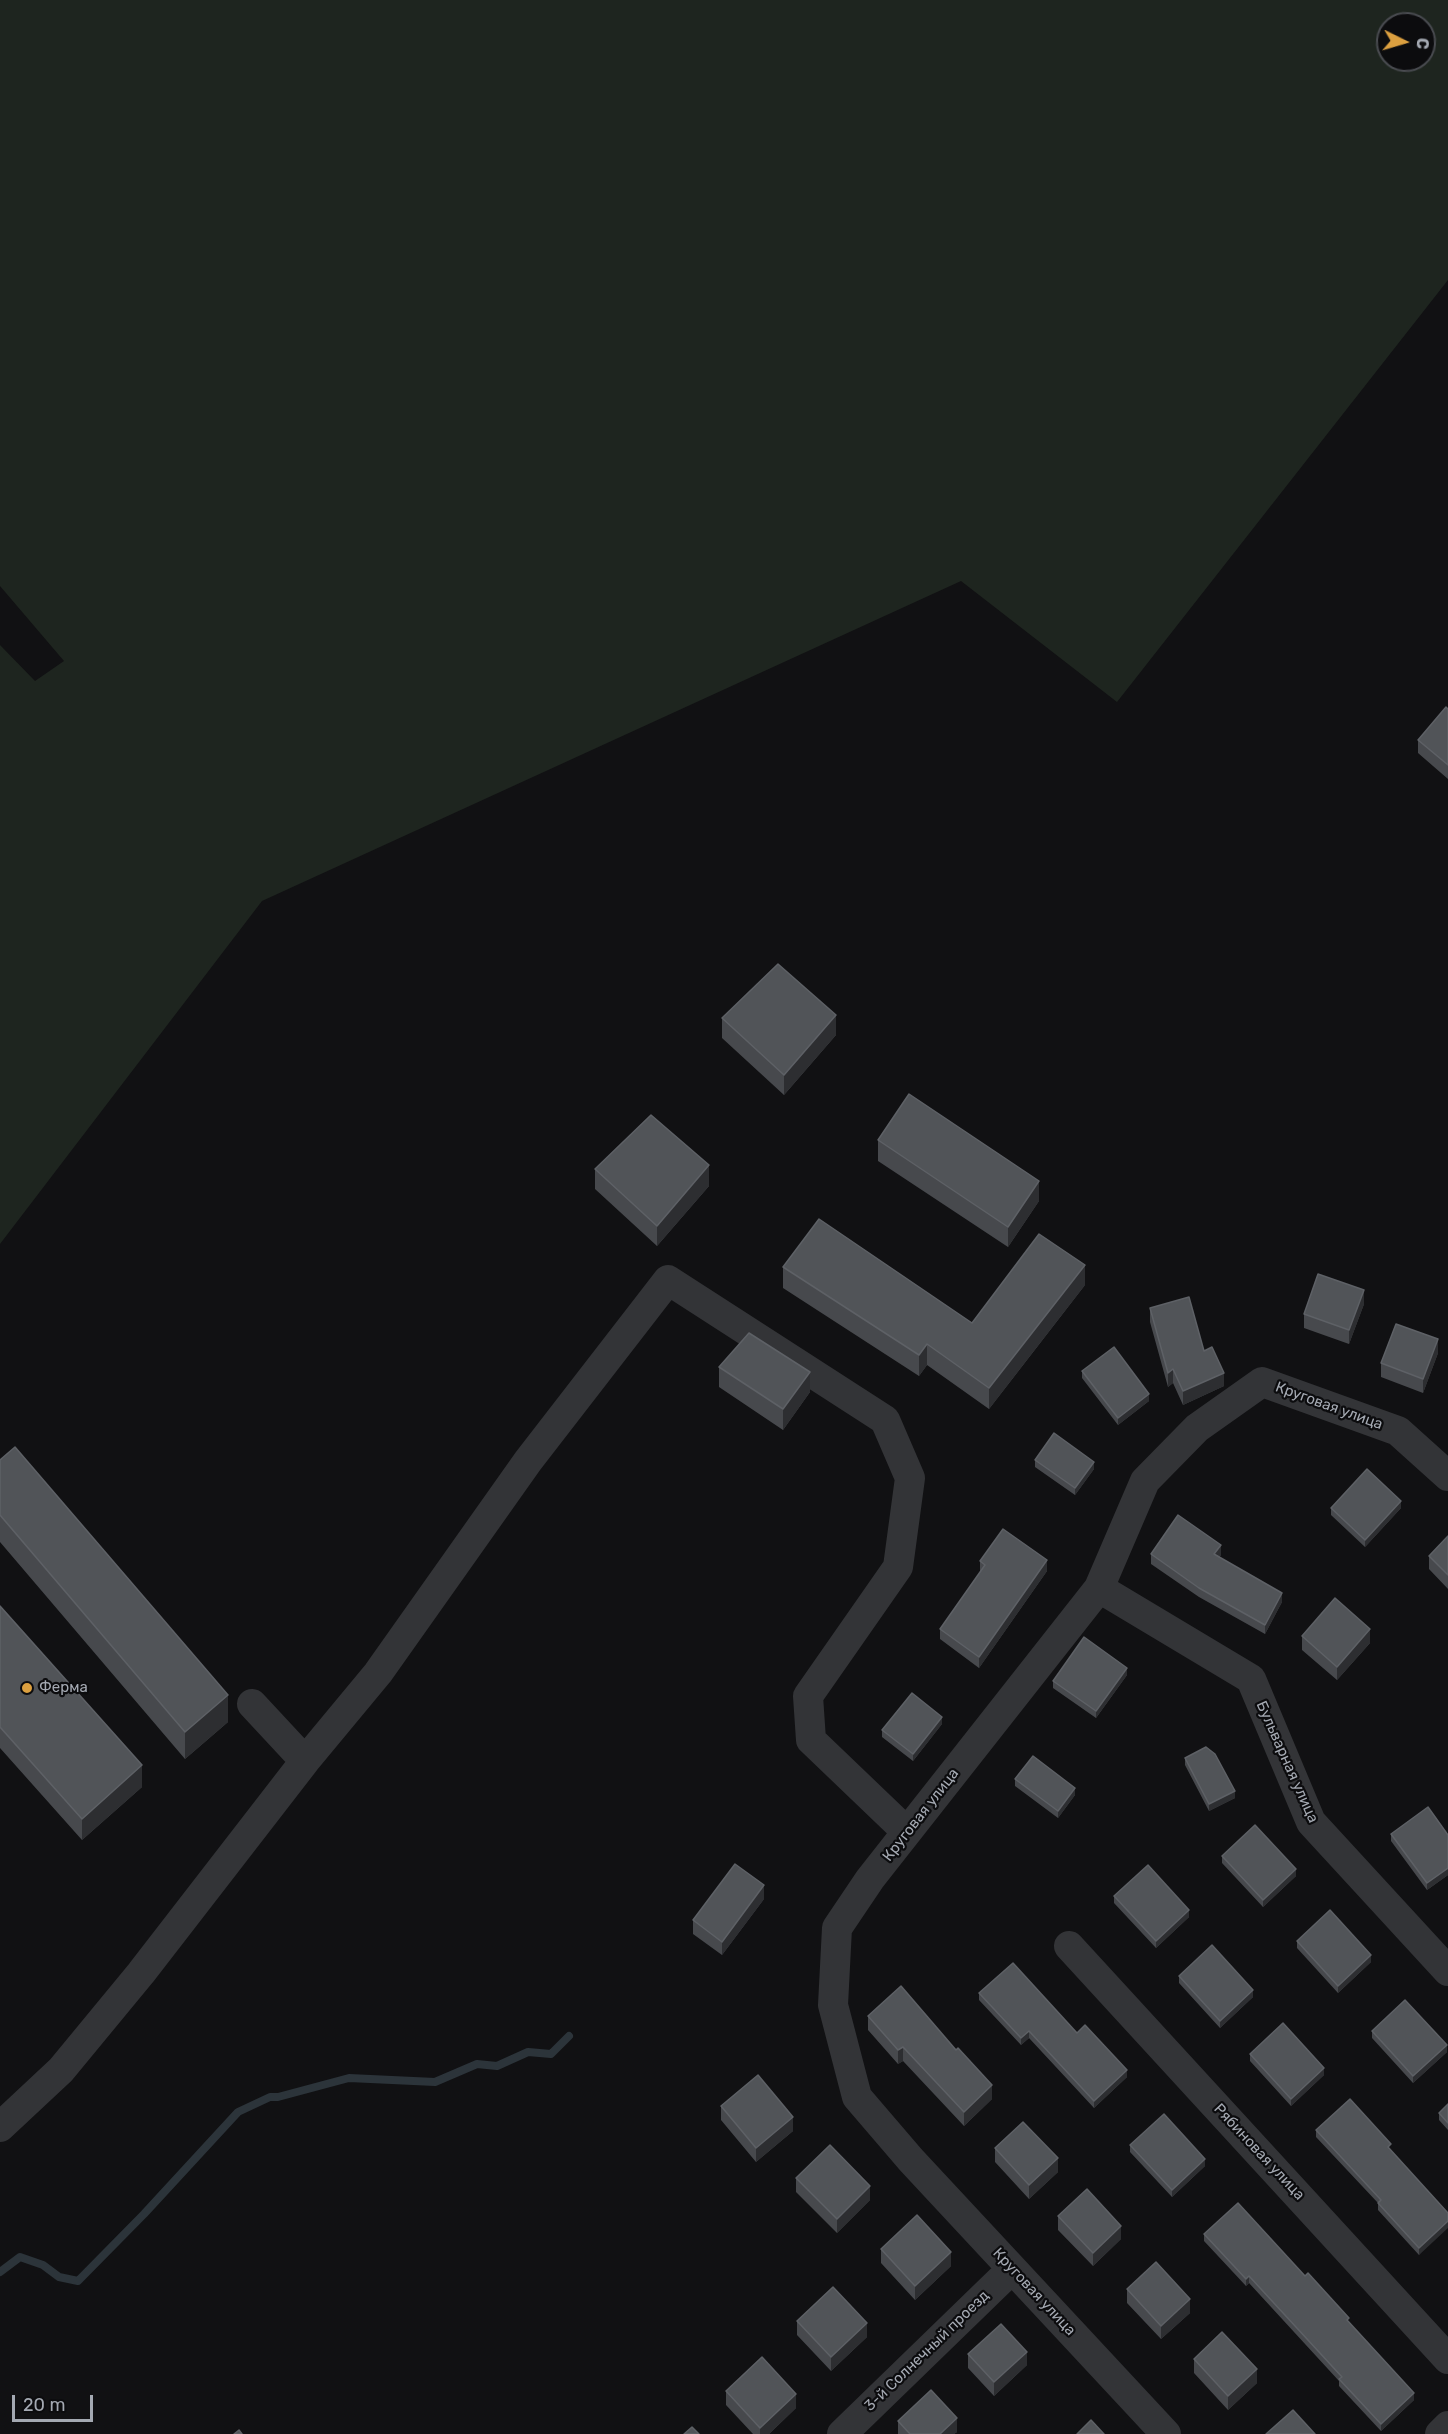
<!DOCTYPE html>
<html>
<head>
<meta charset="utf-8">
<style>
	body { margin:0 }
	#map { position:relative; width:1448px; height:2434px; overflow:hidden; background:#111113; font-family:Rubik,sans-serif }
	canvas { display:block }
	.north { position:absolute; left:1376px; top:12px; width:60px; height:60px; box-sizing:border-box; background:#0c0c0e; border:2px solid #494b50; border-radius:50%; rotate:95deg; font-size:16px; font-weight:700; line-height:24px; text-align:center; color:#a4a9b2 }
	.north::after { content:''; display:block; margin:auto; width:21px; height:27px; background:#dca040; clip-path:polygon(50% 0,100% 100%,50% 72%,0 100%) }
	.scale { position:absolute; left:12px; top:2395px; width:81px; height:27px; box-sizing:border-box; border:3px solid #a4a9b2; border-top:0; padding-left:8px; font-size:18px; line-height:21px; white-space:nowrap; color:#a4a9b2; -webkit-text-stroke:4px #0c0c0e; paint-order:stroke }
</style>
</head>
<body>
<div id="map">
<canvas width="1448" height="2434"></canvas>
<div class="north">С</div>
<div class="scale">20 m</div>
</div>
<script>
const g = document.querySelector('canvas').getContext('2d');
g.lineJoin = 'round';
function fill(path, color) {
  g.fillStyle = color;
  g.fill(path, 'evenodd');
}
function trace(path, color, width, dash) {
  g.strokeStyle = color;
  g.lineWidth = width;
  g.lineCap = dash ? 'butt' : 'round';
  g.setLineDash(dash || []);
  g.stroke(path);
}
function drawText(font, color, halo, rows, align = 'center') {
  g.font = font + ' Rubik,sans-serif';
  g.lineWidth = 4.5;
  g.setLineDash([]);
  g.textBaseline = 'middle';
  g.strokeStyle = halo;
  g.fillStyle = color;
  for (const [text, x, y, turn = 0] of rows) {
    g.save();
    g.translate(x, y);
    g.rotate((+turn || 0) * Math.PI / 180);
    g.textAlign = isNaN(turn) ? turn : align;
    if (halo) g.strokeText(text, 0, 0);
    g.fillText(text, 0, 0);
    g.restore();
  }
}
fill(new Path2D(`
	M 0,0 L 1448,0 L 1448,280 L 1117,702 L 961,581 L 262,901 L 0,1244 L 0,645 L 35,681 L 64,661 L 0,586 ZM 1388,24 L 1424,24 L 1424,60 L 1388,60 Z`), '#1e251f');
trace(new Path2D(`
	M 0,2272 L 20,2257 L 43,2265 L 59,2277 L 78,2281 L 144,2214 L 238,2112 L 270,2097 L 278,2097 L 349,2078 L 435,2082 L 477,2064 L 497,2066 L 528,2052 L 551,2054 L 569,2036`), '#2c343a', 8);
trace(new Path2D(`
	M 1099,1588 L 1251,1679 L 1311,1822 L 1448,1971
	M 252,1704 L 305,1761
	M 1069,1946 L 1448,2359
	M 0,2127 L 61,2070 L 141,1973 L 305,1761 L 378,1673 L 528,1461 L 668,1280 L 885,1420 L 910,1478 L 898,1567 L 808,1696 L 811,1740 L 907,1832
	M 842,2434 L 1012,2269
	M 1166,2434 L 911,2160 L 857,2097 L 833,2005 L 837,1928 L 870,1879 L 1099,1588 L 1145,1481 L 1197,1428 L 1262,1382 L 1398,1431 L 1448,1476
	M 1440,2434 L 1448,2426`), '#333437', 30);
fill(new Path2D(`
	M 1448,709 L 1448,779 L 1418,753 L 1418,740 Z
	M 722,1018 L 836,1035 L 784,1095 L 722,1038 Z
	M 878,1140 L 1039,1201 L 1008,1247 L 878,1161 Z
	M 595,1169 L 709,1186 L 657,1246 L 595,1189 Z
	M 783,1267 L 972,1323 L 1085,1285 L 989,1409 L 927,1365 L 919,1376 L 783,1288 Z
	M 1364,1304 L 1349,1344 L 1304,1328 L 1304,1314 Z
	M 1150,1308 L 1204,1351 L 1224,1386 L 1183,1405 L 1173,1383 L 1168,1387 L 1150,1322 Z
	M 1438,1353 L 1423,1393 L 1381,1377 L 1381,1363 Z
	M 719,1367 L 810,1392 L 783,1430 L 719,1387 Z
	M 1082,1371 L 1149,1401 L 1118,1425 L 1082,1378 Z
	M 0,1460 L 228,1722 L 185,1759 L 0,1542 Z
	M 1035,1460 L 1094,1469 L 1075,1495 L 1035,1467 Z
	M 1331,1508 L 1401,1508 L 1365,1547 L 1331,1515 Z
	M 1448,1536 L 1448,1589 L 1429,1569 L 1429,1556 Z
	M 1151,1554 L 1221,1555 L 1219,1557 L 1282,1602 L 1265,1634 L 1199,1597 L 1151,1564 Z
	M 980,1561 L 1047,1571 L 979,1668 L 940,1639 L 940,1629 L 980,1572 Z
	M 0,1606 L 142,1787 L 82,1840 L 0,1748 Z
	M 1302,1636 L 1370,1643 L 1337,1680 L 1302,1650 Z
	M 1127,1675 L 1096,1718 L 1053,1688 L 1053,1681 Z
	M 942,1724 L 913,1761 L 882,1737 L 882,1730 Z
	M 1185,1758 L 1235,1798 L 1209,1811 L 1185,1765 Z
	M 1015,1779 L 1075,1795 L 1058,1818 L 1015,1786 Z
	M 1391,1834 L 1448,1835 L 1448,1875 L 1427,1890 L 1391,1841 Z
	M 1222,1856 L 1296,1876 L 1263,1907 L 1222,1863 Z
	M 1114,1896 L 1189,1917 L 1156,1948 L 1114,1903 Z
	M 764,1899 L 722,1955 L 693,1934 L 693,1920 Z
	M 1297,1941 L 1371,1962 L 1338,1993 L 1297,1948 Z
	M 1179,1976 L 1253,1997 L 1220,2028 L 1179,1983 Z
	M 979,1993 L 1077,2033 L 1127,2077 L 1094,2108 L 1029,2038 L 1021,2045 L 979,2000 Z
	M 868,2016 L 992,2099 L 964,2126 L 903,2061 L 898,2064 L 868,2030 Z
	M 1372,2031 L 1447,2052 L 1413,2083 L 1372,2038 Z
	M 1250,2054 L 1324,2075 L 1291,2106 L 1250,2061 Z
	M 1448,2104 L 1448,2130 L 1439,2120 L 1439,2113 Z
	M 721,2106 L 793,2131 L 756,2162 L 721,2120 Z
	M 1316,2130 L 1391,2151 L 1448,2213 L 1419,2255 L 1378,2210 L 1378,2203 L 1316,2137 Z
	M 1130,2145 L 1205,2166 L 1172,2197 L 1130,2152 Z
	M 995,2148 L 1058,2172 L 1029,2199 L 995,2162 Z
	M 796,2178 L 870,2200 L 837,2233 L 796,2192 Z
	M 1058,2216 L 1121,2239 L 1093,2266 L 1058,2230 Z
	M 1204,2234 L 1349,2323 L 1414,2400 L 1381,2431 L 1339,2386 L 1339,2381 L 1249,2283 L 1246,2286 L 1204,2241 Z
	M 881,2249 L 951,2266 L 915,2300 L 881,2263 Z
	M 1127,2289 L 1190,2313 L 1161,2339 L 1127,2303 Z
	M 797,2321 L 867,2337 L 831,2371 L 797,2335 Z
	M 968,2354 L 1027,2365 L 994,2396 L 968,2368 Z
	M 1194,2359 L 1257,2383 L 1228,2410 L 1194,2373 Z
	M 726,2391 L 796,2408 L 769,2434 L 753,2434 L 726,2405 Z
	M 898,2421 L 957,2432 L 954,2434 L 898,2434 Z`), '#47494d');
fill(new Path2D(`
	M 836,1015 L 836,1035 L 784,1095 L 784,1075 Z
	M 709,1165 L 709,1186 L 657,1246 L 657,1226 Z
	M 1039,1181 L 1039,1201 L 1008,1247 L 1008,1227 Z
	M 1085,1265 L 1085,1285 L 989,1409 L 989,1388 Z
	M 1364,1290 L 1364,1304 L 1349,1344 L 1349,1330 Z
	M 1438,1339 L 1438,1353 L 1423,1393 L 1423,1379 Z
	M 927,1344 L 927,1365 L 919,1376 L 919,1355 Z
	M 1173,1369 L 1173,1383 L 1168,1387 L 1168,1373 Z
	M 810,1372 L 810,1392 L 783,1430 L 783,1409 Z
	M 1224,1373 L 1224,1386 L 1183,1405 L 1183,1391 Z
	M 1149,1394 L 1149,1401 L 1118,1425 L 1118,1418 Z
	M 1094,1462 L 1094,1469 L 1075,1495 L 1075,1488 Z
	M 1401,1501 L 1401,1508 L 1365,1547 L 1365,1540 Z
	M 1221,1545 L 1221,1555 L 1214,1564 L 1214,1554 Z
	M 1047,1560 L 1047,1571 L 979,1668 L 979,1657 Z
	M 1282,1593 L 1282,1602 L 1265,1634 L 1265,1625 Z
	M 1370,1629 L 1370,1643 L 1337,1680 L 1337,1667 Z
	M 1127,1668 L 1127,1675 L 1096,1718 L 1096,1711 Z
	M 228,1695 L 228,1722 L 185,1759 L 185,1732 Z
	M 942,1717 L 942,1724 L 913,1761 L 913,1754 Z
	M 142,1765 L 142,1787 L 82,1840 L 82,1819 Z
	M 1075,1788 L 1075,1795 L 1058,1818 L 1058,1811 Z
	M 1235,1791 L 1235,1798 L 1209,1811 L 1209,1804 Z
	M 1448,1868 L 1448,1875 L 1427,1890 L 1427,1883 Z
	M 1296,1869 L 1296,1876 L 1263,1907 L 1263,1900 Z
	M 764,1885 L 764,1899 L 722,1955 L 722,1942 Z
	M 1189,1910 L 1189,1917 L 1156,1948 L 1156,1941 Z
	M 1371,1955 L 1371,1962 L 1338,1993 L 1338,1986 Z
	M 1253,1990 L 1253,1997 L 1220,2028 L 1220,2021 Z
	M 1029,2031 L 1029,2038 L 1021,2045 L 1021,2038 Z
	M 1447,2045 L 1447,2052 L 1413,2083 L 1413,2076 Z
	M 903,2047 L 903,2061 L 898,2064 L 898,2050 Z
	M 1324,2068 L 1324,2075 L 1291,2106 L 1291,2099 Z
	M 1127,2070 L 1127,2077 L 1094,2108 L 1094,2101 Z
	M 992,2085 L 992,2099 L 964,2126 L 964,2112 Z
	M 793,2117 L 793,2131 L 756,2162 L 756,2148 Z
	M 1058,2158 L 1058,2172 L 1029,2199 L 1029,2185 Z
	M 1205,2159 L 1205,2166 L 1172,2197 L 1172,2190 Z
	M 870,2186 L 870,2200 L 837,2233 L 837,2219 Z
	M 1448,2221 L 1448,2228 L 1419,2255 L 1419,2248 Z
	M 1121,2226 L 1121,2239 L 1093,2266 L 1093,2253 Z
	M 951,2252 L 951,2266 L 915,2300 L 915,2286 Z
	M 1249,2276 L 1249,2283 L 1246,2286 L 1246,2279 Z
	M 1190,2299 L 1190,2313 L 1161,2339 L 1161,2326 Z
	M 867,2323 L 867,2337 L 831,2371 L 831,2357 Z
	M 1027,2352 L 1027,2365 L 994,2396 L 994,2382 Z
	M 1257,2369 L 1257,2383 L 1228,2410 L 1228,2396 Z
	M 1414,2393 L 1414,2400 L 1381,2431 L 1381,2424 Z
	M 796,2394 L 796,2408 L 769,2434 L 760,2434 L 760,2428 Z
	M 957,2418 L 957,2432 L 954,2434 L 940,2434 Z`), '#2d2e31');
const building = new Path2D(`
	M 1446,707 L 1448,709 L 1448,765 L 1418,740 Z
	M 778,964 L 836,1015 L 784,1075 L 722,1018 Z
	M 909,1094 L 1039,1181 L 1008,1227 L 878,1140 Z
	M 651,1115 L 709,1165 L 657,1226 L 595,1169 Z
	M 819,1219 L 972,1323 L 1039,1234 L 1085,1265 L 989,1388 L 927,1344 L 919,1355 L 783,1267 Z
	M 1318,1274 L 1364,1290 L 1349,1330 L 1304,1314 Z
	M 1189,1297 L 1204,1351 L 1212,1347 L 1224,1373 L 1183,1391 L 1173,1369 L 1168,1373 L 1150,1308 Z
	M 1396,1324 L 1438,1339 L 1423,1379 L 1381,1363 Z
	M 749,1333 L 810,1372 L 783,1409 L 719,1367 Z
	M 1114,1347 L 1149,1394 L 1118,1418 L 1082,1371 Z
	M 1054,1433 L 1094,1462 L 1075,1488 L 1035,1460 Z
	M 15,1447 L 228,1695 L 185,1732 L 0,1515 L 0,1460 Z
	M 1367,1469 L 1401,1501 L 1365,1540 L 1331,1508 Z
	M 1178,1515 L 1221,1545 L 1214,1554 L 1282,1593 L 1265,1625 L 1199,1588 L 1151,1554 Z
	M 1003,1529 L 1047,1560 L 979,1657 L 940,1629 L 985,1565 L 980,1561 Z
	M 1448,1536 L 1448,1575 L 1429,1556 Z
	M 1335,1598 L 1370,1629 L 1337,1667 L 1302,1636 Z
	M 0,1606 L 142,1765 L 82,1819 L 0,1727 Z
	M 1084,1637 L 1127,1668 L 1096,1711 L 1053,1681 Z
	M 912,1693 L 942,1717 L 913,1754 L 882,1730 Z
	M 1206,1747 L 1215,1754 L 1235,1791 L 1209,1804 L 1185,1758 Z
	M 1033,1756 L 1075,1788 L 1058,1811 L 1015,1779 Z
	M 1428,1807 L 1448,1835 L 1448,1868 L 1427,1883 L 1391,1834 Z
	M 1255,1825 L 1296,1869 L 1263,1900 L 1222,1856 Z
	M 735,1864 L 764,1885 L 722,1942 L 693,1920 Z
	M 1148,1865 L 1189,1910 L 1156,1941 L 1114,1896 Z
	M 1330,1910 L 1371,1955 L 1338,1986 L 1297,1941 Z
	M 1212,1945 L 1253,1990 L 1220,2021 L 1179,1976 Z
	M 1013,1963 L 1077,2033 L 1085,2025 L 1127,2070 L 1094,2101 L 1029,2031 L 1021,2038 L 979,1993 Z
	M 901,1986 L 956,2050 L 958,2048 L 992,2085 L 964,2112 L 903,2047 L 898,2050 L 868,2016 Z
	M 1405,2000 L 1447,2045 L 1413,2076 L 1372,2031 Z
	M 1283,2023 L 1324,2068 L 1291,2099 L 1250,2054 Z
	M 758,2075 L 793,2117 L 756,2148 L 721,2106 Z
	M 1350,2099 L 1391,2144 L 1388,2147 L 1448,2213 L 1448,2221 L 1419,2248 L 1378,2203 L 1381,2200 L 1316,2130 Z
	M 1448,2104 L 1448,2123 L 1439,2113 Z
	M 1164,2114 L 1205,2159 L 1172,2190 L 1130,2145 Z
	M 1023,2122 L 1058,2158 L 1029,2185 L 995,2148 Z
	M 830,2145 L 870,2186 L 837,2219 L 796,2178 Z
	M 1087,2189 L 1121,2226 L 1093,2253 L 1058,2216 Z
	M 1238,2203 L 1305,2276 L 1308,2273 L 1349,2318 L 1347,2320 L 1414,2393 L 1381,2424 L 1339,2379 L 1342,2377 L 1249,2276 L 1246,2279 L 1204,2234 Z
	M 917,2215 L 951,2252 L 915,2286 L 881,2249 Z
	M 1156,2262 L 1190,2299 L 1161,2326 L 1127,2289 Z
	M 833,2287 L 867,2323 L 831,2357 L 797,2321 Z
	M 1001,2324 L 1027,2352 L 994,2382 L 968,2354 Z
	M 1222,2332 L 1257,2369 L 1228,2396 L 1194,2359 Z
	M 762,2357 L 796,2394 L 760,2428 L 726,2391 Z
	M 931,2390 L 957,2418 L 940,2434 L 910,2434 L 898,2421 Z
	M 1293,2410 L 1315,2434 L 1266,2434 Z
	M 1091,2420 L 1104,2434 L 1077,2434 Z
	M 692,2427 L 699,2434 L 684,2434 Z
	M 239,2430 L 242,2434 L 234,2434 Z`);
fill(building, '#515458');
trace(building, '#5e6166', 1.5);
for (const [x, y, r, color] of [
	[27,1688,6,"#dca040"]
]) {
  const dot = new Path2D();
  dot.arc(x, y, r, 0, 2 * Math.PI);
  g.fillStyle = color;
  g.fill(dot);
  trace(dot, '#0c0c0e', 2);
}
drawText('15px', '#a4a9b2', '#0c0c0e', [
	["Круговая улица",1329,1406,20],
	["Бульварная улица",1287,1762,66],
	["Круговая улица",921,1815,-52],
	["Рябиновая улица",1259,2152,47],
	["Круговая улица",1034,2292,47],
	["3-й Солнечный проезд",927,2351,-44]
]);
drawText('15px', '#a4a9b2', '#0c0c0e', [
	["Ферма",39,1688]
], 'left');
</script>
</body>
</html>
